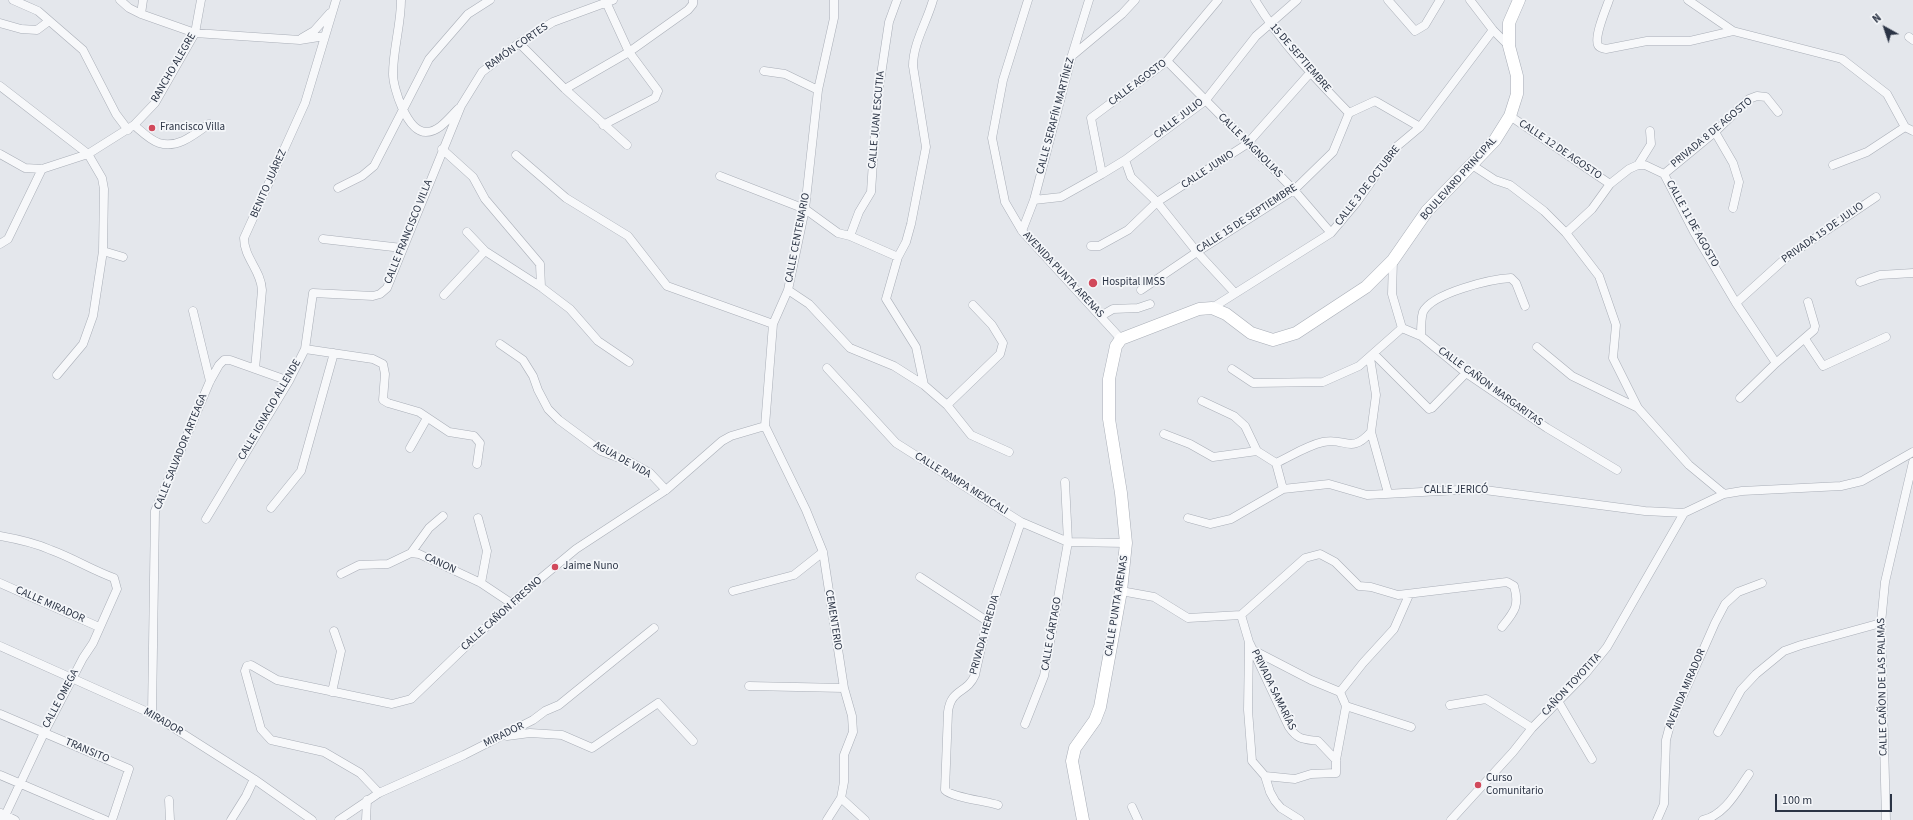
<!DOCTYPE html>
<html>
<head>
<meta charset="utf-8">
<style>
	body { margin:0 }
	#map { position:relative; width:1913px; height:820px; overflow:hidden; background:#e4e7ec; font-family:"Source Sans 3",sans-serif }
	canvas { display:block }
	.north { position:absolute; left:1865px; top:8px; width:40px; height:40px; -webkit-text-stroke:3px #f4f6f9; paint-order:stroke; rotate:320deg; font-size:11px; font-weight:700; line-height:16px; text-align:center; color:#2b3445 }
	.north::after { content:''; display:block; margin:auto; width:14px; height:18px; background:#2b3445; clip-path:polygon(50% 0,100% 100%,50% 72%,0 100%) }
	.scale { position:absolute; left:1775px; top:794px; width:117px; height:18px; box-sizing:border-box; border:2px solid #2b3445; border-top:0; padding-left:5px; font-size:12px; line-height:14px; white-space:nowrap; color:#2b3445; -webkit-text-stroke:3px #f4f6f9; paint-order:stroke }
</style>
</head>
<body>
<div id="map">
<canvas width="1913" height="820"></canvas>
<div class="north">N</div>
<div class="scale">100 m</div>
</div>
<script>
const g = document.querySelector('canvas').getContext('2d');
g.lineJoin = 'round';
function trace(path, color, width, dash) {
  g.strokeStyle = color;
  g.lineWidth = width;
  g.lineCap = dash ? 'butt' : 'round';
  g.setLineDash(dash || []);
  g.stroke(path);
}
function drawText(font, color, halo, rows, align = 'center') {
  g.font = font + ' "Source Sans 3",sans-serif';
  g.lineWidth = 3.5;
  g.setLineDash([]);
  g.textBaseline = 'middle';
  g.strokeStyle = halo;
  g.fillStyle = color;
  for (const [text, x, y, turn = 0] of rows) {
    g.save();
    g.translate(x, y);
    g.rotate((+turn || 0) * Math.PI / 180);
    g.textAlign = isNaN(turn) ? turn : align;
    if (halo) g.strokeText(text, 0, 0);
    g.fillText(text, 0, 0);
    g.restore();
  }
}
const street = new Path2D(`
	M 13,0 L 38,11 L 83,50 L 116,114 L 128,130
	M 120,0 L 129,8 L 141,14 L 195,33 L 300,40 L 325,36
	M 401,0 C 401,25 393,49 393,74 C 393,88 407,132 426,132 C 439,132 449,118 458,109
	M 1028,0 L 1003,80 L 992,138 L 1005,202 L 1022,231 L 1121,339
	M 1255,0 C 1281,43 1315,78 1349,113
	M 1388,0 L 1415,31 L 1425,25 L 1440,0
	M 1470,0 L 1493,30 L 1509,46
	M 1609,0 C 1606,9 1594,36 1598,45 C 1599,48 1602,48 1606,49 L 1647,41 L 1690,41 L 1733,31
	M 1688,0 L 1733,31 L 1842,59 L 1887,94 L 1905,127 L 1913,131
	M 141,14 L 143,0
	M 0,23 L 21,29 L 37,30 L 49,21
	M 1909,37 L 1913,40
	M 302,38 L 314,31 L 330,13
	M 519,43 L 565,89 L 627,145
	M 1073,55 L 1122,14 L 1135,0
	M 1167,61 L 1294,190 L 1331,233
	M 764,71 L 785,74 L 818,90
	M 0,86 L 88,154 L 102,178 L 104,189 L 103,251 L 93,316 L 83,344 L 57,375
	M 565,89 L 629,52 L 688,10 L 693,4 L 693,0
	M 1349,113 L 1375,101 L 1420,127
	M 1510,116 L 1610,184
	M 134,125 C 141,131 150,140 159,143 C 178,149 195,134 209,124
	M 603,125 L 655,98 L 658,91 L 629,52 L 606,2
	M 1715,132 L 1733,163 L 1739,182 L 1733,208
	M 442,149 L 473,177 L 485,199 L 540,264 L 541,287
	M 0,154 L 25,168 L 42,169 L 88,154 L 134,125 L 155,103 L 195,33 L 201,0
	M 516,155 L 566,198 L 628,236 L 667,286 L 773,324
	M 1125,160 L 1131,177 L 1157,202 L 1197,252 L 1234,292
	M 1472,165 L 1495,180 L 1510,185 L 1544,211 L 1566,233 L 1599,276 L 1616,325 L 1613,358 L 1638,408 L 1689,465 L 1724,494
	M 1638,165 L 1651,144 L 1650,131
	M 1833,165 L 1867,152 L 1905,127
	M 1102,174 L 1091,118 L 1167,61 L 1218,0
	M 1664,174 L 1715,132 L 1749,99 L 1757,96 L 1766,97 L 1778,112
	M 720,176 L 805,209 L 838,233 L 850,236 L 898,257
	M 338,188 L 362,176 L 374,166 L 429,59 L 468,14 L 490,0
	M 1034,200 L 1061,197 L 1102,174 L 1125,160 L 1205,101 L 1256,36 L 1297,0
	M 1022,231 L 1034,200 L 1072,55 L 1089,0
	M 467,232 L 485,251 L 541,287 L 570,309 L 598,341 L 629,362
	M 1566,233 L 1592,209 L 1610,184 L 1629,169 L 1638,165 L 1645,165 L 1664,174 L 1694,232 L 1736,303 L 1776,363
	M 850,236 L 859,212 L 871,192 L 877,101 L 889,22 L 897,0
	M 323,239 L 402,248
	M 0,244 L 8,239 L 42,169
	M 1091,246 L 1099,246 L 1128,230 L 1157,202 L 1247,144 L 1310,73
	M 103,251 L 123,257
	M 1393,260 L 1392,294 L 1402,328 L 1421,336 L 1466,373 L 1547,428 L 1617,470
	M 1860,282 L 1880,275 L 1913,273
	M 788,290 L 809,304 L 850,348 L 894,366 L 924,385 L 947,405 L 971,435 L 1009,452
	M 1141,290 L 1197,252 L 1294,190 L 1333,152 L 1349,113
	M 444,295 L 485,251
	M 1736,303 L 1787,257 L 1876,197
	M 1212,308 L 1331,233 L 1357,202 L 1395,148 L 1420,127 L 1493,30
	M 193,311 L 210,381
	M 1101,316 L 1113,309 L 1138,308 L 1150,304
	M 1421,336 C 1421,329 1421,318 1423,312 C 1432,293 1491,279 1511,278 L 1516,283 L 1525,306
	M 1805,339 L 1823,366 L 1886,337
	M 500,344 L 523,360 L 533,376 L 538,390 L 548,409 L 559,420 L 601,451 L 630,462 L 650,473 L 666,490
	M 1537,347 L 1572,376 L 1638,408
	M 305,349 L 373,359 L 383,364 L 385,374 L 383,400 L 388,403 L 419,412 L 449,432 L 474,436 L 480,443 L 477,464
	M 1374,354 L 1429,409 L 1432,408 L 1466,373
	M 1370,358 L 1376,395 L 1371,432 L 1388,493
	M 827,368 L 896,443 L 1021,522 L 1068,542 L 1126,543
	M 255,369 L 262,290 C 261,270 244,258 244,238 L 305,103 L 336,0
	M 1232,369 L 1253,383 L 1323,382 L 1359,366 L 1402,328
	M 924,385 L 916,347 L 886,299 L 898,257 L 906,242 L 911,224 L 926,147 L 913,66 C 913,43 927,22 933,0
	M 1740,398 L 1776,363 L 1814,330 L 1815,326 L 1808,302
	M 1202,401 L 1234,416 L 1245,426 L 1257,451 L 1276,463 L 1283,489
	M 947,405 L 1000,354 L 1003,343 L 992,325 L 973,305
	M 765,426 L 773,324 L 788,290 L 805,209 L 818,90 L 834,18 L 834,0
	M 765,426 L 806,510 L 823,552 L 844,688 L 852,716 L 853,732 L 844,755 L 844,782 L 841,798 L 827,820
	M 1164,434 L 1190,444 L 1213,457 L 1257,451
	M 410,448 L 427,418
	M 1276,463 C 1291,456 1306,446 1323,442 C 1346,437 1350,455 1371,432
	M 271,508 L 301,471 L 334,353
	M 478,518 L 487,551 L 481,583
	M 1188,518 L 1210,524 L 1231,519 L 1283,489 L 1329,484 L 1367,495 L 1477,489 L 1645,511 L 1684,513 L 1724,494 L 1742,491 L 1841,486 L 1862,481 L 1913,452
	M 206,519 L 289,381 L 305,349 L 313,293 L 373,296 L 380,294 L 387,288 L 461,106 L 482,72 L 519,43 L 553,22 L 613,0
	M 0,536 C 17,539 35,543 51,550 C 73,558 92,570 114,578 L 117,589 L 93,643 L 83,658 L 44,733 L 3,820
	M 411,553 L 429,528 L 443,516
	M 341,574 L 359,565 L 388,564 L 411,553 L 419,554 L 481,583 L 511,603
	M 920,577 L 987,621
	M 0,583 L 99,627
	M 733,591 L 794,575 L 823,552
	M 1121,591 L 1154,597 L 1188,618 L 1241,615
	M 1241,615 L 1305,558 L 1320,554 L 1335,562 L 1359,586 L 1371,587 L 1398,595 L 1507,582 L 1514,586 C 1520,606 1514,612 1502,627
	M 1241,615 L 1249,642 L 1248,710 L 1252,761 L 1265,776 L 1270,792 L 1275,801 L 1281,808 L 1300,820
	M 1250,644 L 1289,727 C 1298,740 1303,739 1318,741 L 1336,760
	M 0,646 L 152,714 L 254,779 L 312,820
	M 1253,650 L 1311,680 L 1340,692
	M 749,686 L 844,688
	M 332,692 L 341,651 L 334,631
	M 1558,701 L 1592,759
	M 1450,705 L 1486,699 L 1532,728
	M 1346,706 L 1411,727
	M 0,714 L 129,769 L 112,820
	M 152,714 L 155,511 L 210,381 L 219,365 L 224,360 L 230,360 L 289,381
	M 1025,724 L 1044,676 L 1068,542 L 1065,482
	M 1718,732 L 1741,690 L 1756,674 L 1784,651 L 1801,645 L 1881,623
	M 507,736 L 530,733 L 562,735 L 592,748 L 658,703 L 693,741
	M 0,775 L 105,820
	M 1265,776 L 1295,779 L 1311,774 L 1336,773 L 1336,760 L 1346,706 L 1340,692 L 1363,663 L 1394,629 L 1409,595
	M 379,793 L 360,773 L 324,752 L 271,740 L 261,729 L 245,671 L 247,666 L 251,665 L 277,680 L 392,704 L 411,699 L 511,603 L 576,549 L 666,490 L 722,441 L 731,436 L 765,426
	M 841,798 L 865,820
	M 169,800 L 170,820
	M 998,805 C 985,801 951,797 945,790 L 948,712 C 951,688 967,694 975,675 L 987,621 L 1021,522
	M 1132,807 L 1138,820
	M 1,813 L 15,820
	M 231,820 L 246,796 L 254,779
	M 339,820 L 379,793 L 464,755 L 533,720 L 545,711 L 559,705 L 654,628
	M 366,820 L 367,800
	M 1451,820 L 1513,752 L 1532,728 L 1586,673 L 1607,647 L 1684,513
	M 1657,820 L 1664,804 L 1666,740 L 1670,725 L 1715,623 L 1725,604 L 1738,592 L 1762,583
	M 1703,820 C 1725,815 1737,791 1749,774
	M 1886,820 L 1881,623 L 1885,582 L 1913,462`);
const secondary = new Path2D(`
	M 1083,820 L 1072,761 L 1075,748 L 1095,720 L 1100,707 L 1121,591 L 1126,543 L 1121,493 L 1109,419 L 1109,379 L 1116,346 L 1121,339 L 1199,309 L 1212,308 L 1226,314 L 1251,333 L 1273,340 L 1296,333 L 1366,287 L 1393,260 L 1427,211 L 1495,140 L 1510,116 L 1517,94 L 1517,76 L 1509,46 L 1509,23 L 1519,0`);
trace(street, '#a9aeb7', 9);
trace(secondary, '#a9aeb7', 13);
trace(street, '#f7f8fa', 8);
trace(secondary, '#fff', 12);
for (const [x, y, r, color] of [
	[152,128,4,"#d1495b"],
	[1093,283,5,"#d1495b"],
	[555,567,4,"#d1495b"],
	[1478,785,4,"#d1495b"]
]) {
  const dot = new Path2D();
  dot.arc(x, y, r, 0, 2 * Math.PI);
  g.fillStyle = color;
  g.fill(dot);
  trace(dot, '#f4f6f9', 1.5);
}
drawText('11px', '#2b3445', '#f4f6f9', [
	["RAMÓN CORTES",517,47,-35],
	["15 DE SEPTIEMBRE",1300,58,49],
	["RANCHO ALEGRE",174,68,-60],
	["CALLE AGOSTO",1138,83,-37],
	["CALLE SERAFÍN MARTÍNEZ",1056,116,-75],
	["CALLE JULIO",1179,119,-37],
	["CALLE JUAN ESCUTIA",877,120,-85],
	["PRIVADA 8 DE AGOSTO",1712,133,-40],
	["CALLE MAGNOLIAS",1250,146,45],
	["CALLE 12 DE AGOSTO",1560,150,34],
	["CALLE JUNIO",1208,170,-33],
	["BOULEVARD PRINCIPAL",1459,179,-48],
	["BENITO JUÁREZ",269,184,-66],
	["CALLE 3 DE OCTUBRE",1368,186,-52],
	["CALLE 15 DE SEPTIEMBRE",1247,219,-33],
	["CALLE 11 DE AGOSTO",1692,224,61],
	["CALLE FRANCISCO VILLA",409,232,-68],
	["PRIVADA 15 DE JULIO",1823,233,-35],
	["CALLE CENTENARIO",798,238,-79],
	["AVENIDA PUNTA ARENAS",1063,275,47],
	["CALLE CAÑON MARGARITAS",1490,387,36],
	["CALLE IGNACIO ALLENDE",270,410,-60],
	["CALLE SALVADOR ARTEAGA",181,452,-68],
	["AGUA DE VIDA",622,460,29],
	["CALLE RAMPA MEXICALI",961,484,32],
	["CALLE JERICÓ",1456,491],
	["CANON",440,564,25],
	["CALLE MIRADOR",50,605,24],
	["CALLE PUNTA ARENAS",1117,606,-81],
	["CALLE CAÑON FRESNO",502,614,-42],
	["CEMENTERIO",833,620,81],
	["CALLE CÁRTAGO",1052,634,-80],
	["PRIVADA HEREDIA",985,635,-74],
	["CAÑON TOYOTITA",1572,685,-47],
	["CALLE CAÑON DE LAS PALMAS",1883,687,-91],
	["AVENIDA MIRADOR",1686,689,-67],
	["PRIVADA SAMARÍAS",1273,690,64],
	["CALLE OMEGA",61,699,-62],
	["MIRADOR",163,722,30],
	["MIRADOR",504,735,-26],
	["TRANSITO",87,751,23]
]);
drawText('11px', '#2b3445', '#f4f6f9', [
	["Francisco Villa",160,128],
	["Hospital IMSS",1102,283],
	["Jaime Nuno",563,567],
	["Curso",1486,779],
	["Comunitario",1486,792]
], 'left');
</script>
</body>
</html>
